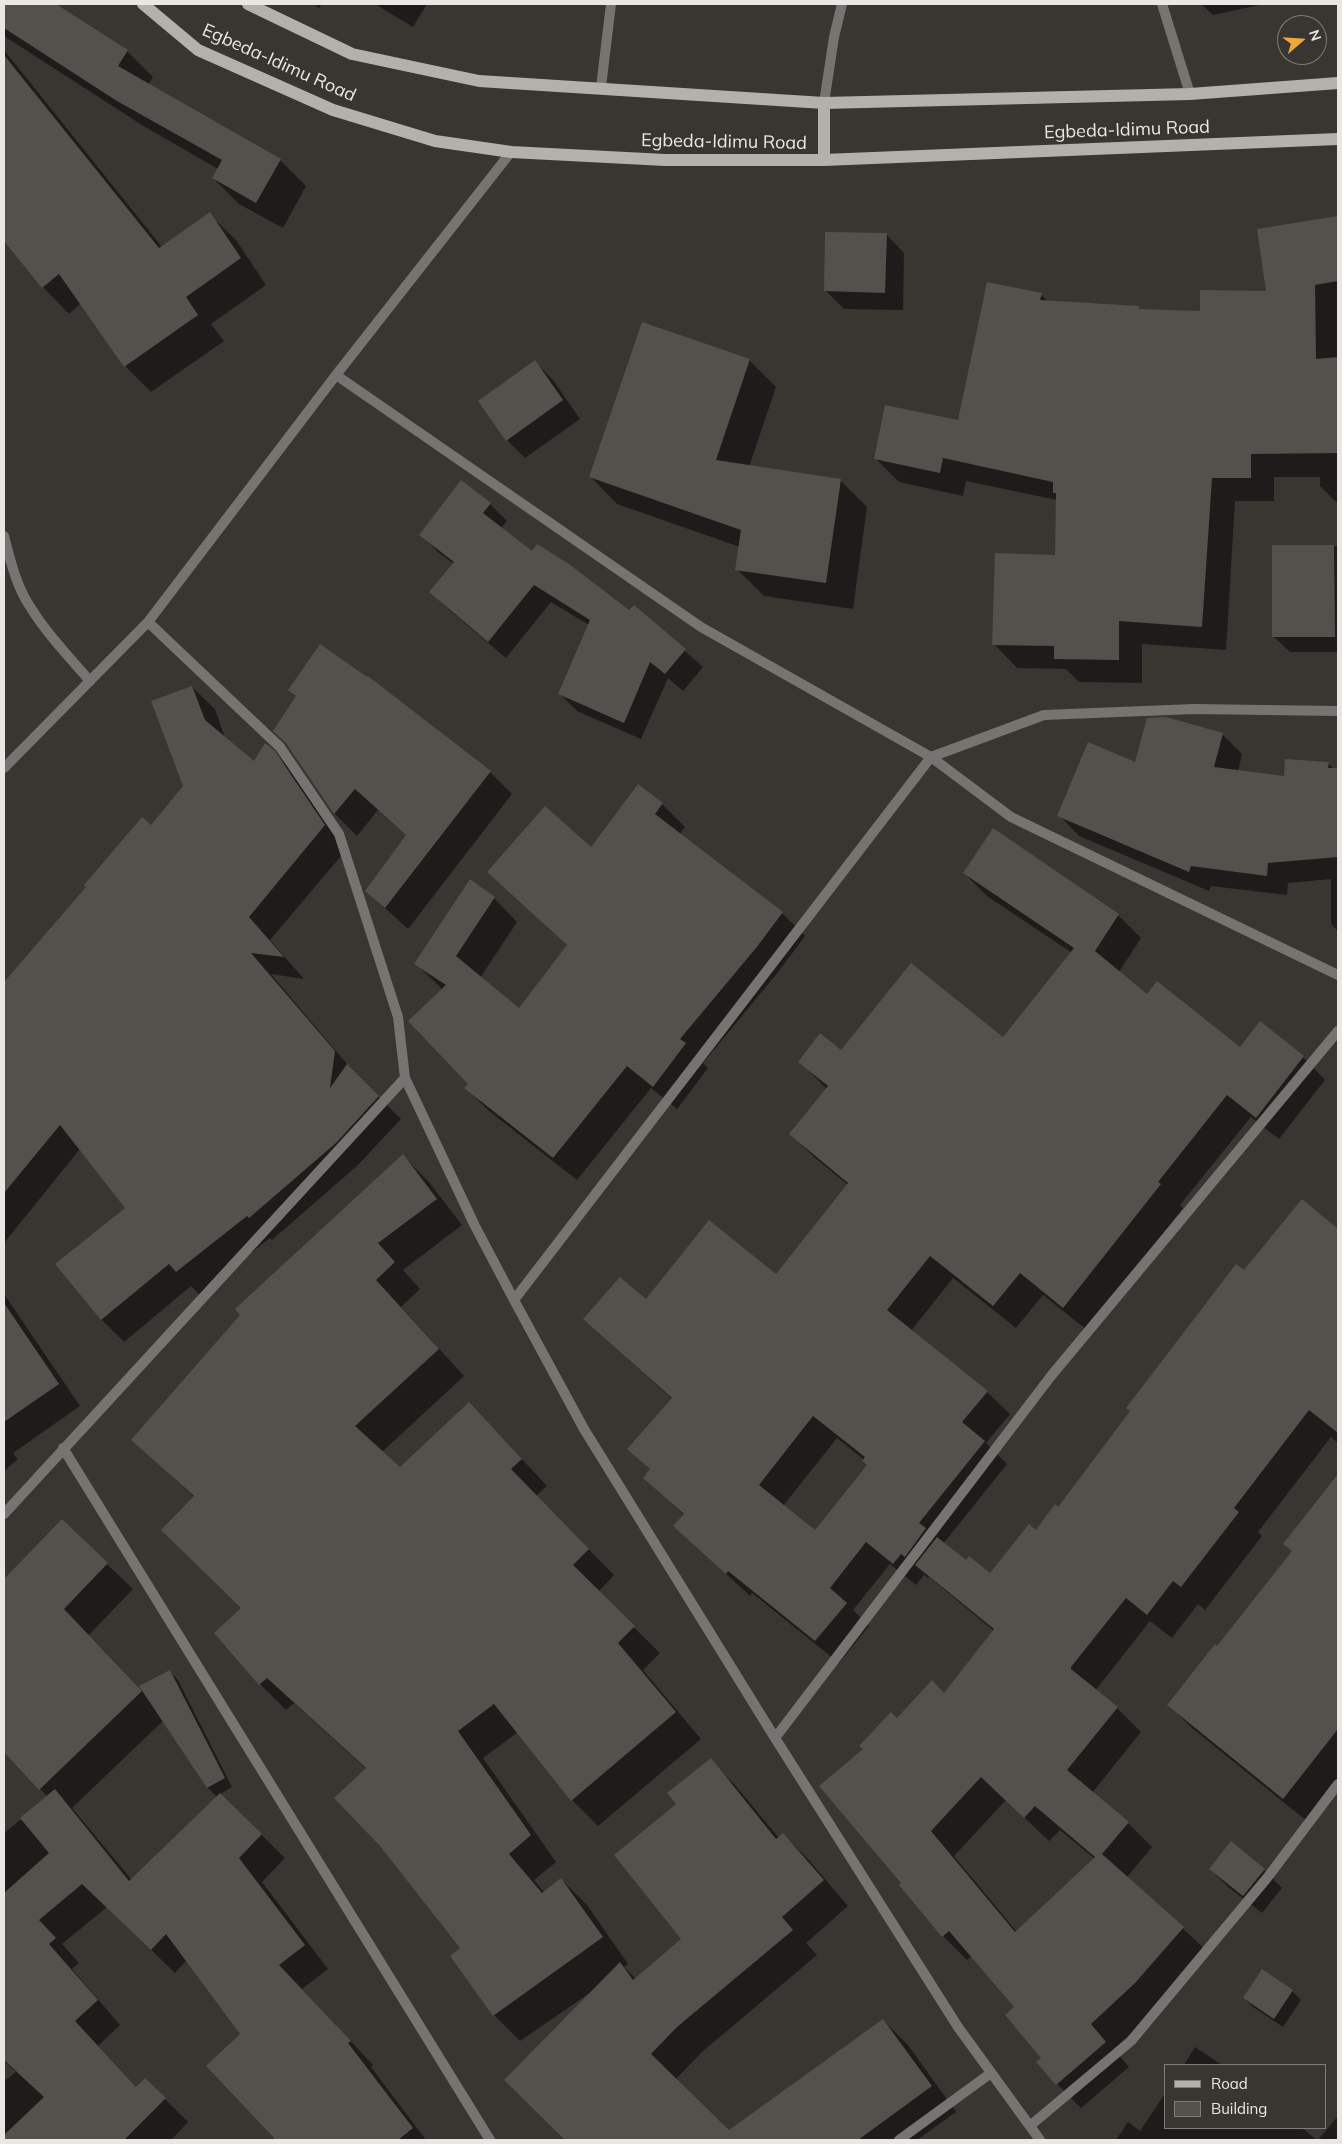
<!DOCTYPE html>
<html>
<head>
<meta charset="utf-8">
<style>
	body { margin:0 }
	#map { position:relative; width:1342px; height:2144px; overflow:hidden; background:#393531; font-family:Mulish,sans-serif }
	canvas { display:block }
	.frame { position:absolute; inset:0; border:5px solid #e9e6e4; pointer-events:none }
	.legend { position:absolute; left:1164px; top:2064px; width:162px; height:65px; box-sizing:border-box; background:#393531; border:1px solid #7f7c79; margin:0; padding:6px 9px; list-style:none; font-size:15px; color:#e9e6e4 }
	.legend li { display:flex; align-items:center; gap:10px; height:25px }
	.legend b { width:25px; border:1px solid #7f7c79 }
	.north { position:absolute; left:1277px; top:15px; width:50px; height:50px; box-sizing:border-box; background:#393531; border:1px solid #7f7c79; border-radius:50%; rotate:71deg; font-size:14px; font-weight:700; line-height:20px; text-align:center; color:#e9e6e4 }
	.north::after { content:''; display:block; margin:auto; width:18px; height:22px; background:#f0a63f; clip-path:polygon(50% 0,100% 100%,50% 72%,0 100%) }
</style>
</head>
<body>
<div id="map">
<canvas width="1342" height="2144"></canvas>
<div class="frame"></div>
<ul class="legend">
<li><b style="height:6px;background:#b3b1ac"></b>Road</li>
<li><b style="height:14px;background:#54504c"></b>Building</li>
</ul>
<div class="north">N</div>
</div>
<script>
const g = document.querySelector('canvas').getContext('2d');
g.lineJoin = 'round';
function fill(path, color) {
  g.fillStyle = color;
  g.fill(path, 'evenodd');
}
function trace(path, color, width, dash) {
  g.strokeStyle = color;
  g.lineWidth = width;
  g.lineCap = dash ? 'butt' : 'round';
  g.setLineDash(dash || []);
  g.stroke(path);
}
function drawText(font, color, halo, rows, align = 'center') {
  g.font = font + ' Mulish,sans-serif';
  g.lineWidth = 4;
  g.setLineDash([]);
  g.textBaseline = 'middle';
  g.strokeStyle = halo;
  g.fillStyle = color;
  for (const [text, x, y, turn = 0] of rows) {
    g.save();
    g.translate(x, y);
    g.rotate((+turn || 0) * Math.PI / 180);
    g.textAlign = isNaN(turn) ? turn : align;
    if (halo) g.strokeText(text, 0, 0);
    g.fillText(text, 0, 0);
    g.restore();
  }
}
fill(new Path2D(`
	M 4,4 L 15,4 L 43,36 L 127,51 L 153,77 L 148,85 L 280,160 L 306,186 L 283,228 L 239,204 L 213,178 L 218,169 L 145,127 L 4,36 Z
	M 314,4 L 322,4 L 319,8 Z
	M 375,4 L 427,4 L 413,27 Z
	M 1201,4 L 1264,4 L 1213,15 Z
	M 4,50 L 162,247 L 209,214 L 236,240 L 266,285 L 211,324 L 224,341 L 151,392 L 125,366 L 81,303 L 69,314 L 43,287 L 4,239 Z
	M 1338,217 L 1338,504 L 1320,486 L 1320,477 L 1274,477 L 1274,501 L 1235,501 L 1226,650 L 1142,644 L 1142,683 L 1079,682 L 1066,669 L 1017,668 L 994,644 L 1057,556 L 1057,500 L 966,481 L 963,496 L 899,482 L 875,458 L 959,422 L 1041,295 L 1049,302 L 1139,308 L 1141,310 L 1201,312 L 1268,293 L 1258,230 Z
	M 886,234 L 904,253 L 903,310 L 844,309 L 826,291 Z
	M 749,360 L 776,387 L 749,467 L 841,481 L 867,507 L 853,609 L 764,596 L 737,569 L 740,547 L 617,504 L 591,477 Z
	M 535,362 L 553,380 L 580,419 L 525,458 L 507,440 Z
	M 490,504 L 507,521 L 501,528 L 533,553 L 629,611 L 634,606 L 703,667 L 683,691 L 668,678 L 641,739 L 577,711 L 560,694 L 589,625 L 551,602 L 506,658 L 448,609 L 431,592 L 454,564 L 438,552 L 421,535 Z
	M 1273,546 L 1338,546 L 1338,652 L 1290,652 L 1273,636 Z
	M 369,677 L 490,772 L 512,794 L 408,929 L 366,891 L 407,836 L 378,810 L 357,836 L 335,814 L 288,744 L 297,697 L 289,690 Z
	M 192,687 L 215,709 L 225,738 L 254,763 L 266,745 L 297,775 L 347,849 L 270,940 L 304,979 L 271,974 L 357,1076 L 401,1119 L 358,1165 L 272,1240 L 270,1238 L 199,1294 L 191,1286 L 124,1342 L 101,1319 L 127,1208 L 80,1149 L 4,1243 L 4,1069 L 11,1061 L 4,1055 L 4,982 L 88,887 L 151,827 L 185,787 Z
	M 1222,734 L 1242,754 L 1238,772 L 1285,778 L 1328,763 L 1334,769 L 1338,770 L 1338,931 L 1331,924 L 1331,879 L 1288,883 L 1287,895 L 1211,886 L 1209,891 L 1079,836 L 1059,815 L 1136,763 Z
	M 662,804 L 685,827 L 680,834 L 782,913 L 805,936 L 779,971 L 703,1063 L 708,1068 L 677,1109 L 651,1088 L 577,1180 L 489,1111 L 466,1088 L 469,1084 L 443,990 L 415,963 L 494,898 L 517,922 L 480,978 L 519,1009 L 568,946 L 488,872 L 591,849 Z
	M 993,830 L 1118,915 L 1141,938 L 1119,972 L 1147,995 L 1240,1048 L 1303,1057 L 1325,1080 L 1279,1139 L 1251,1117 L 1180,1205 L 1183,1208 L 1087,1330 L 1043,1295 L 1016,1328 L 953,1278 L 911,1331 L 987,1392 L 1010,1414 L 986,1443 L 1007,1464 L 943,1544 L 966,1562 L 991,1575 L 1058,1508 L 1302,1201 L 1338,1231 L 1338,1443 L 1331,1437 L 1258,1532 L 1262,1536 L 1205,1610 L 1198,1604 L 1172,1638 L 1150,1621 L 1095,1691 L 1117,1708 L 1141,1732 L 1092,1793 L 1128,1823 L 1152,1847 L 1127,1877 L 1207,1951 L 1159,2007 L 1114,2049 L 1129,2067 L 1081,2108 L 1057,2084 L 1016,2007 L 972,1956 L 967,1960 L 943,1936 L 903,1883 L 897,1720 L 945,1694 L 994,1631 L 929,1577 L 928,1578 L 924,1575 L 916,1585 L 890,1564 L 853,1610 L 869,1626 L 839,1663 L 752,1593 L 750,1596 L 675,1526 L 684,1515 L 644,1478 L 651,1470 L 629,1449 L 673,1400 L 584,1319 L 646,1301 L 776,1276 L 848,1185 L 814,1157 L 791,1134 L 827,1089 L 800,1062 L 842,1052 L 1003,1039 L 1072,953 L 987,896 L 964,873 ZM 837,1438 L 864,1460 L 868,1466 L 815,1532 L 783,1506 ZM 1006,1800 L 1049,1841 L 1060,1830 L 1095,1859 L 1017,1932 L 954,1856 Z
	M 403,1156 L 429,1182 L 462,1225 L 403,1270 L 420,1289 L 401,1307 L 464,1376 L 382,1452 L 400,1469 L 495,1430 L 547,1486 L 536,1496 L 614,1575 L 598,1592 L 660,1653 L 643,1670 L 701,1739 L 598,1826 L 572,1800 L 518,1732 L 483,1758 L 556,1862 L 534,1880 L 544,1892 L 561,1879 L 587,1905 L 628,1964 L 624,1967 L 636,1979 L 683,1940 L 677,1804 L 710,1760 L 735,1785 L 779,1838 L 783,1834 L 808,1859 L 848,1906 L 806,1943 L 817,1955 L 702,2052 L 675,2080 L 729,2132 L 883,2020 L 908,2045 L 956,2112 L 917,2140 L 566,2140 L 519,2093 L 594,1990 L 520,2041 L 494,2015 L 462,1948 L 366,1769 L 294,1703 L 286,1710 L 260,1684 L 243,1609 L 195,1498 L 133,1440 Z
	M 4,1294 L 80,1406 L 13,1453 L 18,1459 L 4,1471 Z
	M 1338,1476 L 1338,1782 L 1308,1822 L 1192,1728 L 1168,1704 L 1217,1647 L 1293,1552 L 1284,1544 Z
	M 62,1521 L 133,1589 L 89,1635 L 145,1694 L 170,1671 L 178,1680 L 232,1787 L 220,1794 L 285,1858 L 262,1882 L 328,1969 L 302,1989 L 373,2065 L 371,2067 L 426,2140 L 277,2140 L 208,2066 L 242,2034 L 187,1960 L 175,1973 L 107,1907 L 62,1944 L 79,1963 L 72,1969 L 120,2025 L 98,2046 L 137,2088 L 145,2079 L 188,2122 L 171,2140 L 4,2140 L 4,2081 L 16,2072 L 4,2061 L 4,1833 L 48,1797 L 4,1751 L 4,1581 ZM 164,1720 L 208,1788 L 217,1797 L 132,1880 L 72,1808 Z
	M 1231,1843 L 1264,1870 L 1282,1888 L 1262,1913 L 1228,1887 L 1210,1869 Z
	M 1292,1991 L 1301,2000 L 1283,2027 L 1253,2007 L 1244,1998 Z
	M 1195,2047 L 1222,2065 L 1184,2065 Z
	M 1166,2092 L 1166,2128 L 1302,2128 L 1317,2140 L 1116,2140 L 1128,2122 L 1140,2131 Z
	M 1338,2116 L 1338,2140 L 1318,2140 Z`), '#0007');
fill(new Path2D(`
	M 4,4 L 56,4 L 128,50 L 118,66 L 281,159 L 256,203 L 212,178 L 222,160 L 117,101 L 4,28 Z
	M 4,55 L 159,248 L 210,212 L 241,258 L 186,297 L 198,315 L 124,367 L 59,274 L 42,288 L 4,241 Z
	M 1338,216 L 1338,281 L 1315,285 L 1316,359 L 1338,357 L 1338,453 L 1251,454 L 1251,478 L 1212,478 L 1202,627 L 1119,621 L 1119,660 L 1054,659 L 1054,646 L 992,645 L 995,553 L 1055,555 L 1056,493 L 1053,493 L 1053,482 L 943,458 L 940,473 L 874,459 L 885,405 L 958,420 L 987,282 L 1042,293 L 1040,300 L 1139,306 L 1139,309 L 1200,311 L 1200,290 L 1266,291 L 1257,229 Z
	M 825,232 L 887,233 L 885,293 L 824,291 Z
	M 642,322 L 750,359 L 716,460 L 841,479 L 826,583 L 735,570 L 741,530 L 589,477 Z
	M 535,360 L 563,400 L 506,441 L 478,401 Z
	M 461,480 L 491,503 L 483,513 L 532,551 L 537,544 L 569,564 L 629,610 L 634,605 L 686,649 L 665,674 L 650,662 L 624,723 L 558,694 L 590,620 L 534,585 L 488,642 L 429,592 L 454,562 L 419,535 Z
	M 1272,545 L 1334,545 L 1335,637 L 1272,637 Z
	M 320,644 L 367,677 L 368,676 L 491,771 L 385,908 L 365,891 L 406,835 L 355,789 L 334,814 L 286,743 L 273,731 L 296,696 L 288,690 Z
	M 192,686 L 205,720 L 254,761 L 265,743 L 275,751 L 325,825 L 249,917 L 284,957 L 251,953 L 335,1051 L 330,1088 L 347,1064 L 379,1096 L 336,1143 L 249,1218 L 247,1216 L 176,1272 L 169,1264 L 101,1320 L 55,1264 L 125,1208 L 60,1125 L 4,1193 L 4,982 L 86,887 L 84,885 L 142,817 L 151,825 L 183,786 L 151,701 Z
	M 1166,717 L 1223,733 L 1214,767 L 1284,776 L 1285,759 L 1329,762 L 1328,768 L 1338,768 L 1338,857 L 1268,863 L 1267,876 L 1191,866 L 1189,872 L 1057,816 L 1088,742 L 1135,762 L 1147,718 Z
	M 638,784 L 663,803 L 655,814 L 783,912 L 756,948 L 680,1039 L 686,1043 L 653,1087 L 627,1066 L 553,1158 L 464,1088 L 468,1084 L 408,1021 L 446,985 L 414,964 L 470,879 L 495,897 L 456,956 L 519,1008 L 567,945 L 487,872 L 545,806 L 591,847 Z
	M 993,828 L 1119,914 L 1095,951 L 1147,994 L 1157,981 L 1240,1047 L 1260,1021 L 1304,1056 L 1256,1118 L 1227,1095 L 1158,1182 L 1161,1184 L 1063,1308 L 1020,1273 L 993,1306 L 930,1256 L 887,1310 L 988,1391 L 962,1422 L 985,1441 L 919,1523 L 926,1528 L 905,1557 L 901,1554 L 893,1564 L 866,1542 L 830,1588 L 847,1603 L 815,1641 L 728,1571 L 726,1574 L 673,1526 L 684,1514 L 643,1478 L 650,1469 L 627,1449 L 672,1398 L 583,1319 L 620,1277 L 646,1299 L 709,1220 L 776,1274 L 848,1183 L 789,1134 L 828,1086 L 798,1062 L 820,1033 L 841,1050 L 911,963 L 1003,1037 L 1074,948 L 963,873 ZM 813,1416 L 865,1457 L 862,1461 L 867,1465 L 815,1530 L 759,1485 Z
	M 403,1154 L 437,1199 L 378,1243 L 395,1262 L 376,1280 L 439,1349 L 355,1426 L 400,1467 L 469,1402 L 522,1459 L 511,1469 L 589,1549 L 573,1565 L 635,1626 L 618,1643 L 676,1712 L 571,1801 L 494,1704 L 458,1731 L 531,1835 L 509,1854 L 542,1893 L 561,1878 L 603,1937 L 493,2016 L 450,1956 L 460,1948 L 380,1846 L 334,1798 L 366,1768 L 267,1678 L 259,1685 L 214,1633 L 241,1608 L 161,1530 L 194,1496 L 131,1440 L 240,1315 L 235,1309 Z
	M 1302,1199 L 1338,1229 L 1338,1433 L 1309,1410 L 1234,1508 L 1239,1512 L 1181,1587 L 1173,1581 L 1147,1615 L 1126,1598 L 1071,1667 L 1071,1669 L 1118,1707 L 1067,1770 L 1129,1822 L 1102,1854 L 1184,1927 L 1135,1983 L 1091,2024 L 1106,2042 L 1056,2085 L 1036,2062 L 1041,2058 L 1005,2015 L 1014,2007 L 949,1931 L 942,1937 L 899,1885 L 901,1883 L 819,1786 L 863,1749 L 859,1746 L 891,1712 L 897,1718 L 932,1680 L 944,1693 L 994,1629 L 915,1565 L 937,1537 L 966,1560 L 969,1556 L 990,1573 L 1029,1524 L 1036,1530 L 1055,1504 L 1058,1507 L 1130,1411 L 1126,1408 L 1236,1264 L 1244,1270 ZM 981,1777 L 1024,1818 L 1035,1806 L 1095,1857 L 1015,1932 L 931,1831 Z
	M 4,1303 L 59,1384 L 4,1422 Z
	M 1338,1474 L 1338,1729 L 1283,1799 L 1167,1705 L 1215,1644 L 1217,1646 L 1292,1551 L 1283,1544 Z
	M 62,1519 L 108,1563 L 64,1609 L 142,1691 L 39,1790 L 4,1752 L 4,1579 Z
	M 170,1670 L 225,1778 L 207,1788 L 139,1686 Z
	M 711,1758 L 776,1839 L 783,1833 L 824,1880 L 782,1917 L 793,1930 L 677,2027 L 651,2054 L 729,2130 L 883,2019 L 932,2086 L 858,2140 L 565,2140 L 504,2080 L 620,1962 L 633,1980 L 681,1939 L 614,1855 L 676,1804 L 667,1793 Z
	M 55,1789 L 129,1881 L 220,1793 L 262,1834 L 239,1858 L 305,1945 L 279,1965 L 351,2041 L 348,2043 L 413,2128 L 398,2140 L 276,2140 L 206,2066 L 240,2034 L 166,1934 L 151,1950 L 82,1884 L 39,1920 L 56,1938 L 49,1944 L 98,2000 L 75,2021 L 136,2087 L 145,2078 L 166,2098 L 124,2140 L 4,2140 L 4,2135 L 44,2097 L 4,2060 L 4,1893 L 49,1853 L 20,1818 Z
	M 1231,1841 L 1265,1869 L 1243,1896 L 1209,1869 Z
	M 1262,1969 L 1293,1990 L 1274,2019 L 1243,1998 Z`), '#54504c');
trace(new Path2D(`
	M 1162,4 L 1190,94
	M 824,103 L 834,37 L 842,4
	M 4,536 C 10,559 16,585 29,605 C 46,633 69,657 90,681`), '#757471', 10);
trace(new Path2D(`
	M 601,87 L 611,4
	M 336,375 L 701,627 L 931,757 L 1011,817 L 1338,975
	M 148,622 L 280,747 L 339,834 L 398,1017 L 405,1078 L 475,1226 L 514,1300 L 584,1429 L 775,1738 L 958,2027 L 1040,2140
	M 4,768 L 148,622 L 336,375 L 511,152
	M 514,1300 L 931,757 L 1044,715 L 1194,709 L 1338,711
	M 63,1448 L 490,2140
	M 4,1514 L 405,1078
	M 775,1738 L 1051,1376 L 1338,1031
	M 1031,2125 L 1131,2041 L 1267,1878 L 1338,1784
	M 899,2140 L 991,2073`), '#757471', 10);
trace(new Path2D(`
	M 143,4 L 198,50 L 333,110 L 435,141 L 511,152 L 665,160 L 824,160 L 1338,139
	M 248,4 L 352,54 L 479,81 L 824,103 L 1190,94 L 1338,83
	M 824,160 L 824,103`), '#b3b1ac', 12);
drawText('18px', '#e9e6e4', '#393531', [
	["Egbeda-Idimu Road",279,63,24],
	["Egbeda-Idimu Road",1127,130,-2],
	["Egbeda-Idimu Road",724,142,1]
]);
</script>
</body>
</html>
